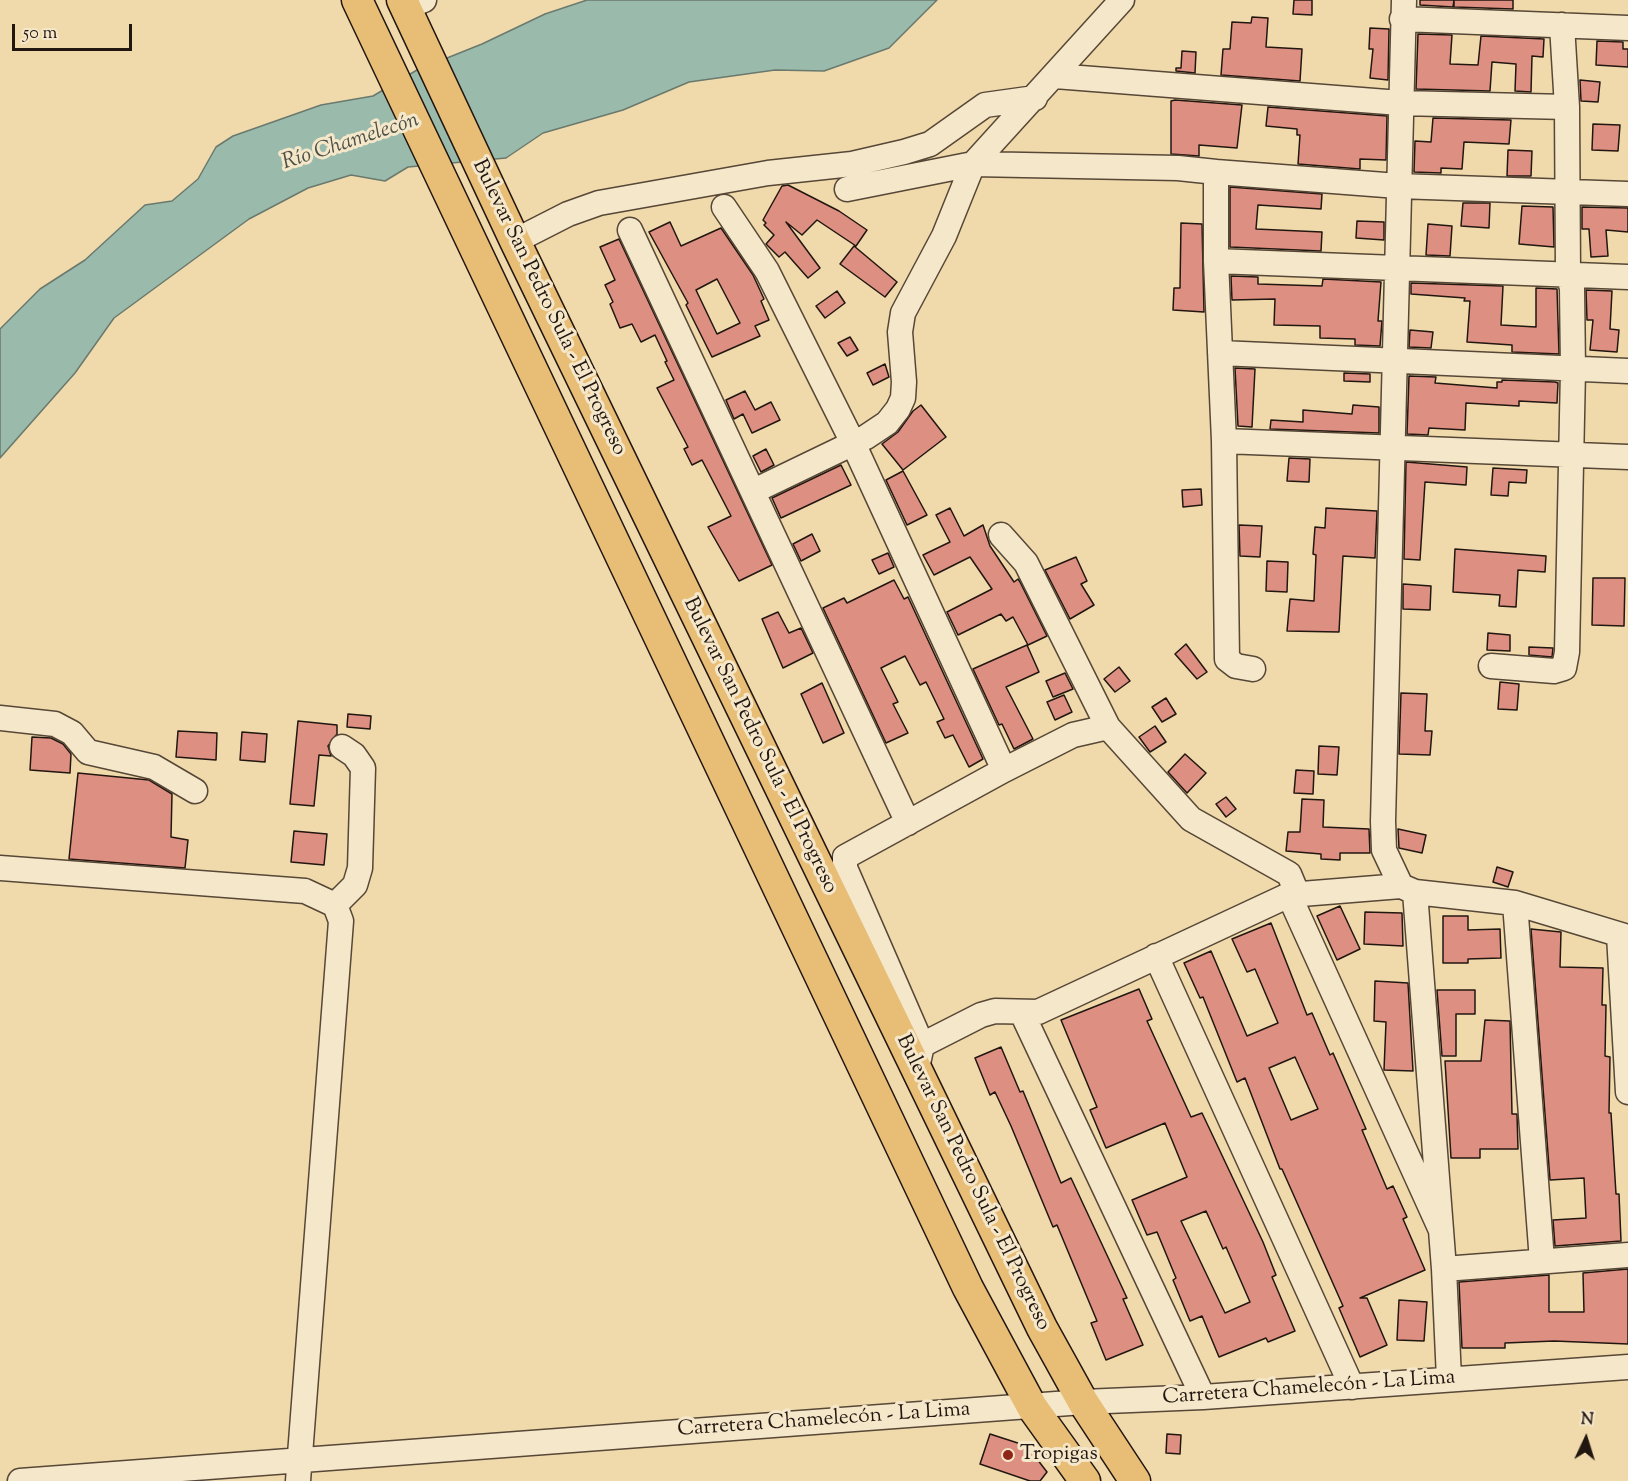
<!DOCTYPE html>
<html>
<head>
<meta charset="utf-8">
<style>
	body { margin:0 }
	#map { position:relative; width:1628px; height:1481px; overflow:hidden; background:#f0daac; font-family:"Sorts Mill Goudy",serif }
	canvas { display:block }
	.north { position:absolute; left:1556px; top:1409px; width:60px; height:60px; -webkit-text-stroke:4px #f5e7c9; paint-order:stroke; rotate:4deg; font-size:16px; font-weight:700; line-height:24px; text-align:center; color:#221610 }
	.north::after { content:''; display:block; margin:auto; width:21px; height:27px; background:#221610; clip-path:polygon(50% 0,100% 100%,50% 72%,0 100%) }
	.scale { position:absolute; left:12px; top:24px; width:120px; height:27px; box-sizing:border-box; border:3px solid #221610; border-top:0; padding-left:8px; font-size:18px; line-height:21px; white-space:nowrap; color:#221610; -webkit-text-stroke:4px #f5e7c9; paint-order:stroke }
</style>
</head>
<body>
<div id="map">
<canvas width="1628" height="1481"></canvas>
<div class="north">N</div>
<div class="scale">50 m</div>
</div>
<script>
const g = document.querySelector('canvas').getContext('2d');
g.lineJoin = 'round';
function fill(path, color) {
  g.fillStyle = color;
  g.fill(path, 'evenodd');
}
function trace(path, color, width, dash) {
  g.strokeStyle = color;
  g.lineWidth = width;
  g.lineCap = dash ? 'butt' : 'round';
  g.setLineDash(dash || []);
  g.stroke(path);
}
function drawText(font, color, halo, rows, align = 'center') {
  g.font = font + ' "Sorts Mill Goudy",serif';
  g.lineWidth = 6;
  g.setLineDash([]);
  g.textBaseline = 'middle';
  g.strokeStyle = halo;
  g.fillStyle = color;
  for (const [text, x, y, turn = 0] of rows) {
    g.save();
    g.translate(x, y);
    g.rotate((+turn || 0) * Math.PI / 180);
    g.textAlign = isNaN(turn) ? turn : align;
    if (halo) g.strokeText(text, 0, 0);
    g.fillText(text, 0, 0);
    g.restore();
  }
}
const water = new Path2D(`
	M 587,0 L 937,0 L 889,48 L 824,71 L 775,70 L 689,82 L 623,110 L 543,133 L 506,158 L 408,167 L 385,181 L 351,175 L 308,188 L 249,219 L 114,318 L 75,373 L 0,458 L 0,329 L 40,289 L 85,260 L 145,205 L 172,201 L 198,179 L 216,147 L 233,136 L 321,105 L 373,96 L 417,70 L 482,44 L 545,14 Z`);
fill(water, '#9abbab');
trace(water, '#6a796d', 1.5);
const building = new Path2D(`
	M 1294,0 L 1312,0 L 1312,15 L 1293,14 Z
	M 1420,0 L 1454,0 L 1453,7 L 1420,5 Z
	M 1454,0 L 1513,0 L 1513,9 L 1454,7 Z
	M 1252,17 L 1268,18 L 1266,47 L 1302,49 L 1300,81 L 1221,75 L 1223,49 L 1230,49 L 1232,22 L 1251,23 Z
	M 1370,28 L 1389,29 L 1388,80 L 1370,78 L 1373,49 L 1369,49 Z
	M 1418,34 L 1452,35 L 1450,64 L 1478,65 L 1481,36 L 1544,39 L 1543,57 L 1532,56 L 1531,92 L 1515,91 L 1516,64 L 1492,62 L 1490,91 L 1416,89 Z
	M 1597,41 L 1623,42 L 1623,49 L 1628,49 L 1628,67 L 1596,65 Z
	M 1182,51 L 1196,52 L 1195,73 L 1176,71 L 1176,68 L 1181,68 Z
	M 1580,80 L 1600,82 L 1598,102 L 1581,101 Z
	M 1175,100 L 1242,105 L 1237,148 L 1199,145 L 1199,156 L 1171,154 L 1171,101 Z
	M 1268,107 L 1387,116 L 1386,160 L 1360,159 L 1360,169 L 1298,164 L 1300,135 L 1297,135 L 1297,129 L 1266,126 Z
	M 1433,118 L 1511,120 L 1509,144 L 1464,142 L 1462,169 L 1441,168 L 1441,173 L 1414,172 L 1415,141 L 1431,142 Z
	M 1593,124 L 1620,125 L 1618,151 L 1592,150 Z
	M 1508,150 L 1532,151 L 1531,176 L 1507,176 Z
	M 788,185 L 839,211 L 867,230 L 856,246 L 817,220 L 802,235 L 786,222 L 820,268 L 808,278 L 785,252 L 779,257 L 766,244 L 774,235 L 764,225 L 766,223 L 763,220 L 782,186 Z
	M 1230,187 L 1322,194 L 1321,209 L 1258,205 L 1256,229 L 1322,232 L 1321,251 L 1230,247 Z
	M 1463,203 L 1490,203 L 1489,228 L 1461,226 Z
	M 1522,206 L 1553,207 L 1554,247 L 1519,244 Z
	M 1582,207 L 1628,208 L 1628,232 L 1606,230 L 1608,256 L 1591,257 L 1589,229 L 1582,229 Z
	M 1357,221 L 1384,222 L 1384,240 L 1356,238 Z
	M 670,222 L 681,246 L 721,228 L 753,275 L 764,299 L 761,301 L 769,320 L 755,326 L 760,336 L 712,357 L 686,305 L 688,303 L 649,232 ZM 717,279 L 740,323 L 717,334 L 696,290 Z
	M 1181,223 L 1202,224 L 1204,312 L 1173,310 L 1174,288 L 1180,288 Z
	M 1428,224 L 1452,226 L 1450,256 L 1426,255 Z
	M 619,239 L 772,565 L 739,581 L 708,527 L 731,516 L 702,460 L 692,465 L 684,449 L 688,447 L 657,388 L 674,380 L 665,362 L 667,361 L 655,335 L 641,342 L 632,324 L 620,328 L 610,304 L 613,302 L 605,285 L 615,280 L 600,247 Z
	M 854,246 L 897,282 L 885,297 L 840,264 Z
	M 1231,276 L 1258,277 L 1258,284 L 1322,286 L 1323,279 L 1381,282 L 1378,321 L 1382,321 L 1380,346 L 1355,345 L 1355,339 L 1320,338 L 1320,326 L 1274,325 L 1275,299 L 1232,300 Z
	M 1411,283 L 1503,286 L 1501,325 L 1536,327 L 1536,288 L 1557,289 L 1559,354 L 1512,352 L 1512,345 L 1467,342 L 1470,301 L 1464,301 L 1465,298 L 1411,294 Z
	M 1586,290 L 1612,291 L 1610,329 L 1619,330 L 1617,352 L 1590,350 L 1593,320 L 1587,320 Z
	M 837,291 L 845,303 L 825,318 L 816,306 Z
	M 1410,330 L 1433,332 L 1431,348 L 1409,347 Z
	M 850,337 L 858,350 L 847,356 L 838,343 Z
	M 885,364 L 889,377 L 873,385 L 867,373 Z
	M 1235,368 L 1255,369 L 1252,427 L 1238,426 Z
	M 1344,373 L 1370,374 L 1370,382 L 1344,381 Z
	M 1409,376 L 1436,377 L 1435,383 L 1497,388 L 1497,382 L 1502,382 L 1502,380 L 1555,382 L 1558,383 L 1557,403 L 1519,401 L 1519,406 L 1466,403 L 1465,430 L 1429,428 L 1428,435 L 1407,434 Z
	M 745,391 L 755,410 L 771,402 L 780,420 L 752,433 L 743,414 L 734,419 L 726,400 Z
	M 921,405 L 946,437 L 903,470 L 882,444 L 898,432 L 913,411 Z
	M 1353,405 L 1379,407 L 1379,433 L 1270,429 L 1271,420 L 1303,422 L 1303,410 L 1352,414 Z
	M 766,449 L 774,465 L 761,472 L 753,456 Z
	M 1289,458 L 1310,459 L 1309,482 L 1287,481 Z
	M 1406,462 L 1467,467 L 1466,485 L 1425,482 L 1420,560 L 1404,559 Z
	M 841,465 L 851,485 L 781,518 L 772,498 Z
	M 1493,468 L 1527,470 L 1526,483 L 1509,482 L 1508,496 L 1491,495 Z
	M 903,471 L 927,515 L 907,525 L 886,480 Z
	M 1201,489 L 1202,505 L 1183,507 L 1182,490 Z
	M 950,508 L 964,536 L 983,525 L 990,546 L 1014,582 L 1018,579 L 1020,582 L 1047,636 L 1028,645 L 1013,617 L 1006,621 L 1001,614 L 958,635 L 947,612 L 992,589 L 970,557 L 934,575 L 923,555 L 950,542 L 936,515 Z
	M 1326,508 L 1377,511 L 1375,558 L 1343,556 L 1339,632 L 1287,631 L 1290,599 L 1314,601 L 1316,555 L 1313,554 L 1315,527 L 1325,528 Z
	M 1239,525 L 1262,526 L 1260,557 L 1240,556 Z
	M 812,534 L 820,551 L 801,561 L 793,544 Z
	M 1455,549 L 1546,556 L 1545,572 L 1518,570 L 1516,607 L 1499,606 L 1500,595 L 1453,592 Z
	M 888,553 L 894,567 L 879,574 L 872,560 Z
	M 1076,557 L 1087,581 L 1081,584 L 1094,605 L 1070,619 L 1045,570 Z
	M 1267,561 L 1288,562 L 1287,592 L 1266,591 Z
	M 1593,578 L 1625,578 L 1624,626 L 1592,625 Z
	M 894,580 L 904,599 L 908,597 L 983,759 L 969,767 L 953,735 L 945,738 L 937,722 L 944,719 L 926,682 L 920,685 L 905,656 L 881,668 L 898,702 L 893,704 L 908,733 L 886,743 L 823,608 L 844,598 L 847,603 Z
	M 1403,584 L 1431,586 L 1430,610 L 1403,609 Z
	M 778,612 L 789,633 L 801,628 L 813,653 L 783,668 L 762,619 Z
	M 1488,633 L 1510,635 L 1510,651 L 1487,650 Z
	M 1186,644 L 1207,672 L 1197,679 L 1175,654 Z
	M 1027,645 L 1039,672 L 1006,687 L 1033,739 L 1014,749 L 1002,724 L 999,725 L 973,669 Z
	M 1529,647 L 1553,648 L 1552,657 L 1529,655 Z
	M 1119,667 L 1130,681 L 1115,692 L 1104,679 Z
	M 1065,673 L 1073,689 L 1053,697 L 1046,681 Z
	M 1500,682 L 1519,684 L 1517,710 L 1498,709 Z
	M 822,683 L 844,733 L 823,743 L 801,694 Z
	M 1401,693 L 1427,694 L 1425,731 L 1432,731 L 1430,755 L 1399,754 Z
	M 1064,695 L 1072,712 L 1055,720 L 1047,702 Z
	M 1166,698 L 1176,714 L 1162,722 L 1152,707 Z
	M 348,714 L 371,716 L 370,729 L 347,727 Z
	M 298,721 L 337,725 L 337,734 L 328,746 L 331,756 L 319,755 L 314,806 L 290,804 Z
	M 1155,726 L 1166,742 L 1150,752 L 1139,737 Z
	M 178,731 L 217,733 L 216,760 L 176,757 Z
	M 242,732 L 267,734 L 265,762 L 240,760 Z
	M 32,737 L 51,738 L 63,744 L 71,754 L 70,773 L 30,770 Z
	M 1319,746 L 1339,747 L 1337,775 L 1318,774 Z
	M 1185,754 L 1206,773 L 1187,793 L 1168,772 Z
	M 1296,770 L 1314,771 L 1313,794 L 1294,793 Z
	M 78,773 L 149,780 L 172,794 L 171,837 L 188,840 L 185,868 L 69,859 Z
	M 1226,797 L 1236,809 L 1226,817 L 1216,804 Z
	M 1302,799 L 1324,800 L 1323,827 L 1369,829 L 1370,853 L 1340,853 L 1340,860 L 1321,859 L 1321,854 L 1286,851 L 1288,832 L 1300,832 Z
	M 1398,829 L 1426,835 L 1422,853 L 1399,848 Z
	M 294,831 L 327,834 L 324,865 L 291,862 Z
	M 1497,867 L 1513,872 L 1508,887 L 1493,882 Z
	M 1340,906 L 1360,949 L 1337,960 L 1317,916 Z
	M 1365,912 L 1402,913 L 1403,946 L 1364,944 Z
	M 1443,916 L 1468,916 L 1468,930 L 1500,929 L 1501,958 L 1468,959 L 1468,963 L 1443,963 Z
	M 1271,923 L 1307,1015 L 1312,1013 L 1330,1055 L 1333,1053 L 1366,1129 L 1362,1130 L 1387,1189 L 1393,1186 L 1407,1217 L 1403,1219 L 1425,1270 L 1360,1298 L 1367,1298 L 1387,1345 L 1360,1357 L 1339,1308 L 1343,1306 L 1282,1169 L 1280,1169 L 1245,1078 L 1237,1082 L 1203,997 L 1200,998 L 1184,963 L 1211,951 L 1247,1036 L 1278,1023 L 1255,969 L 1247,972 L 1232,939 ZM 1295,1057 L 1318,1109 L 1291,1120 L 1269,1068 Z
	M 1531,929 L 1561,932 L 1560,967 L 1603,968 L 1602,1005 L 1606,1005 L 1605,1056 L 1610,1057 L 1609,1113 L 1611,1113 L 1616,1194 L 1619,1194 L 1621,1241 L 1555,1246 L 1553,1220 L 1586,1218 L 1584,1178 L 1550,1180 Z
	M 1375,981 L 1408,983 L 1413,1071 L 1384,1070 L 1386,1022 L 1374,1021 Z
	M 1139,989 L 1152,1019 L 1147,1021 L 1191,1117 L 1202,1113 L 1263,1242 L 1276,1275 L 1272,1277 L 1295,1331 L 1268,1342 L 1266,1338 L 1219,1357 L 1202,1316 L 1190,1321 L 1173,1280 L 1176,1278 L 1157,1232 L 1147,1235 L 1132,1200 L 1187,1177 L 1165,1123 L 1106,1148 L 1090,1110 L 1097,1107 L 1061,1020 ZM 1206,1211 L 1223,1249 L 1226,1247 L 1250,1302 L 1225,1313 L 1181,1221 Z
	M 1437,990 L 1475,990 L 1475,1014 L 1456,1014 L 1456,1056 L 1442,1056 Z
	M 1485,1020 L 1510,1021 L 1512,1114 L 1517,1114 L 1518,1149 L 1480,1149 L 1480,1158 L 1451,1158 L 1445,1061 L 1481,1061 Z
	M 1001,1047 L 1020,1092 L 1023,1091 L 1061,1183 L 1071,1178 L 1127,1298 L 1123,1299 L 1143,1345 L 1106,1360 L 1091,1323 L 1097,1321 L 1057,1225 L 1053,1227 L 1011,1126 L 995,1092 L 990,1095 L 975,1058 Z
	M 1628,1269 L 1628,1344 L 1554,1341 L 1505,1343 L 1505,1348 L 1462,1348 L 1459,1282 L 1549,1275 L 1549,1312 L 1584,1312 L 1583,1273 Z
	M 1399,1300 L 1427,1302 L 1424,1341 L 1397,1340 Z
	M 990,1434 L 1027,1446 L 1047,1472 L 1040,1481 L 1030,1481 L 980,1464 Z
	M 1167,1434 L 1181,1435 L 1180,1454 L 1166,1453 Z`);
fill(building, '#dd9081');
trace(building, '#221610', 1.5);
const minor = new Path2D(`
	M 406,7 L 424,0
	M 1402,19 L 1628,28
	M 1055,76 L 1400,103 L 1567,107
	M 847,189 L 973,164 L 1178,168 L 1216,172
	M 724,207 L 767,271 L 853,443 L 1004,770
	M 630,230 L 908,823
	M 515,241 L 568,214 L 599,203 L 768,173 L 852,164 L 904,152 L 930,144 L 985,105 L 1035,98
	M 1216,261 L 1628,277
	M 1220,353 L 1628,371
	M 1224,441 L 1628,457
	M 754,491 L 866,437 L 887,423 L 898,409 L 903,398 L 904,382 L 900,332 L 903,313 L 944,236 L 973,164 L 1122,0
	M 1001,535 L 1026,563 L 1108,727 L 1191,819 L 1289,874 L 1294,886 L 1289,895 L 1440,1228
	M 1491,666 L 1554,671 L 1564,668 L 1567,652 L 1573,370 L 1572,288 L 1568,274 L 1567,107 L 1562,25
	M 1253,669 L 1236,666 L 1227,659 L 1224,441 L 1216,261 L 1216,172 L 1398,186 L 1628,194
	M 0,718 L 55,724 L 72,733 L 88,752 L 154,767 L 195,791
	M 0,868 L 305,891 L 335,905 L 341,921 L 298,1481
	M 1401,886 L 1384,850 L 1383,821 L 1404,0
	M 1415,892 L 1444,1269 L 1449,1379
	M 1515,903 L 1542,1261
	M 335,905 L 355,885 L 360,868 L 363,768 L 354,755 L 342,747
	M 1619,935 L 1628,1092
	M 1156,956 L 1352,1387
	M 1022,1013 L 1203,1397
	M 922,1045 L 981,1015 L 995,1011 L 1038,1012 L 1289,895 L 1401,886 L 1415,892 L 1515,903 L 1628,937
	M 919,1059 L 922,1045 L 845,868 L 845,857 L 1004,770 L 1073,735 L 1108,727
	M 1444,1269 L 1628,1255
	M 20,1481 L 1083,1402 L 1203,1397 L 1628,1367`);
const major = new Path2D(`
	M 357,0 L 968,1288 L 1032,1407 L 1085,1481
	M 402,0 L 515,241 L 1042,1328 L 1083,1402 L 1135,1481`);
trace(minor, '#564737', 27);
trace(major, '#221610', 33);
trace(minor, '#f5e7c9', 24);
trace(major, '#e8bd76', 30);
for (const [x, y, r, color] of [
	[1008,1455,6,"#8f2418"]
]) {
  const dot = new Path2D();
  dot.arc(x, y, r, 0, 2 * Math.PI);
  g.fillStyle = color;
  g.fill(dot);
  trace(dot, '#f5e7c9', 2);
}
drawText('21px', '#221610', '#f5e7c9', [
	["Bulevar San Pedro Sula - El Progreso",548,308,64],
	["Bulevar San Pedro Sula - El Progreso",759,746,64],
	["Bulevar San Pedro Sula - El Progreso",972,1183,64],
	["Carretera Chamelecón - La Lima",1309,1389,-4],
	["Carretera Chamelecón - La Lima",824,1421,-4]
]);
drawText('21px', '#221610', '#f5e7c9', [
	["Tropigas",1020,1455]
], 'left');
drawText('italic 22px', '#4c5046', '#f5e7c9', [
	["Río Chamelecón",351,143,-18]
]);
</script>
</body>
</html>
